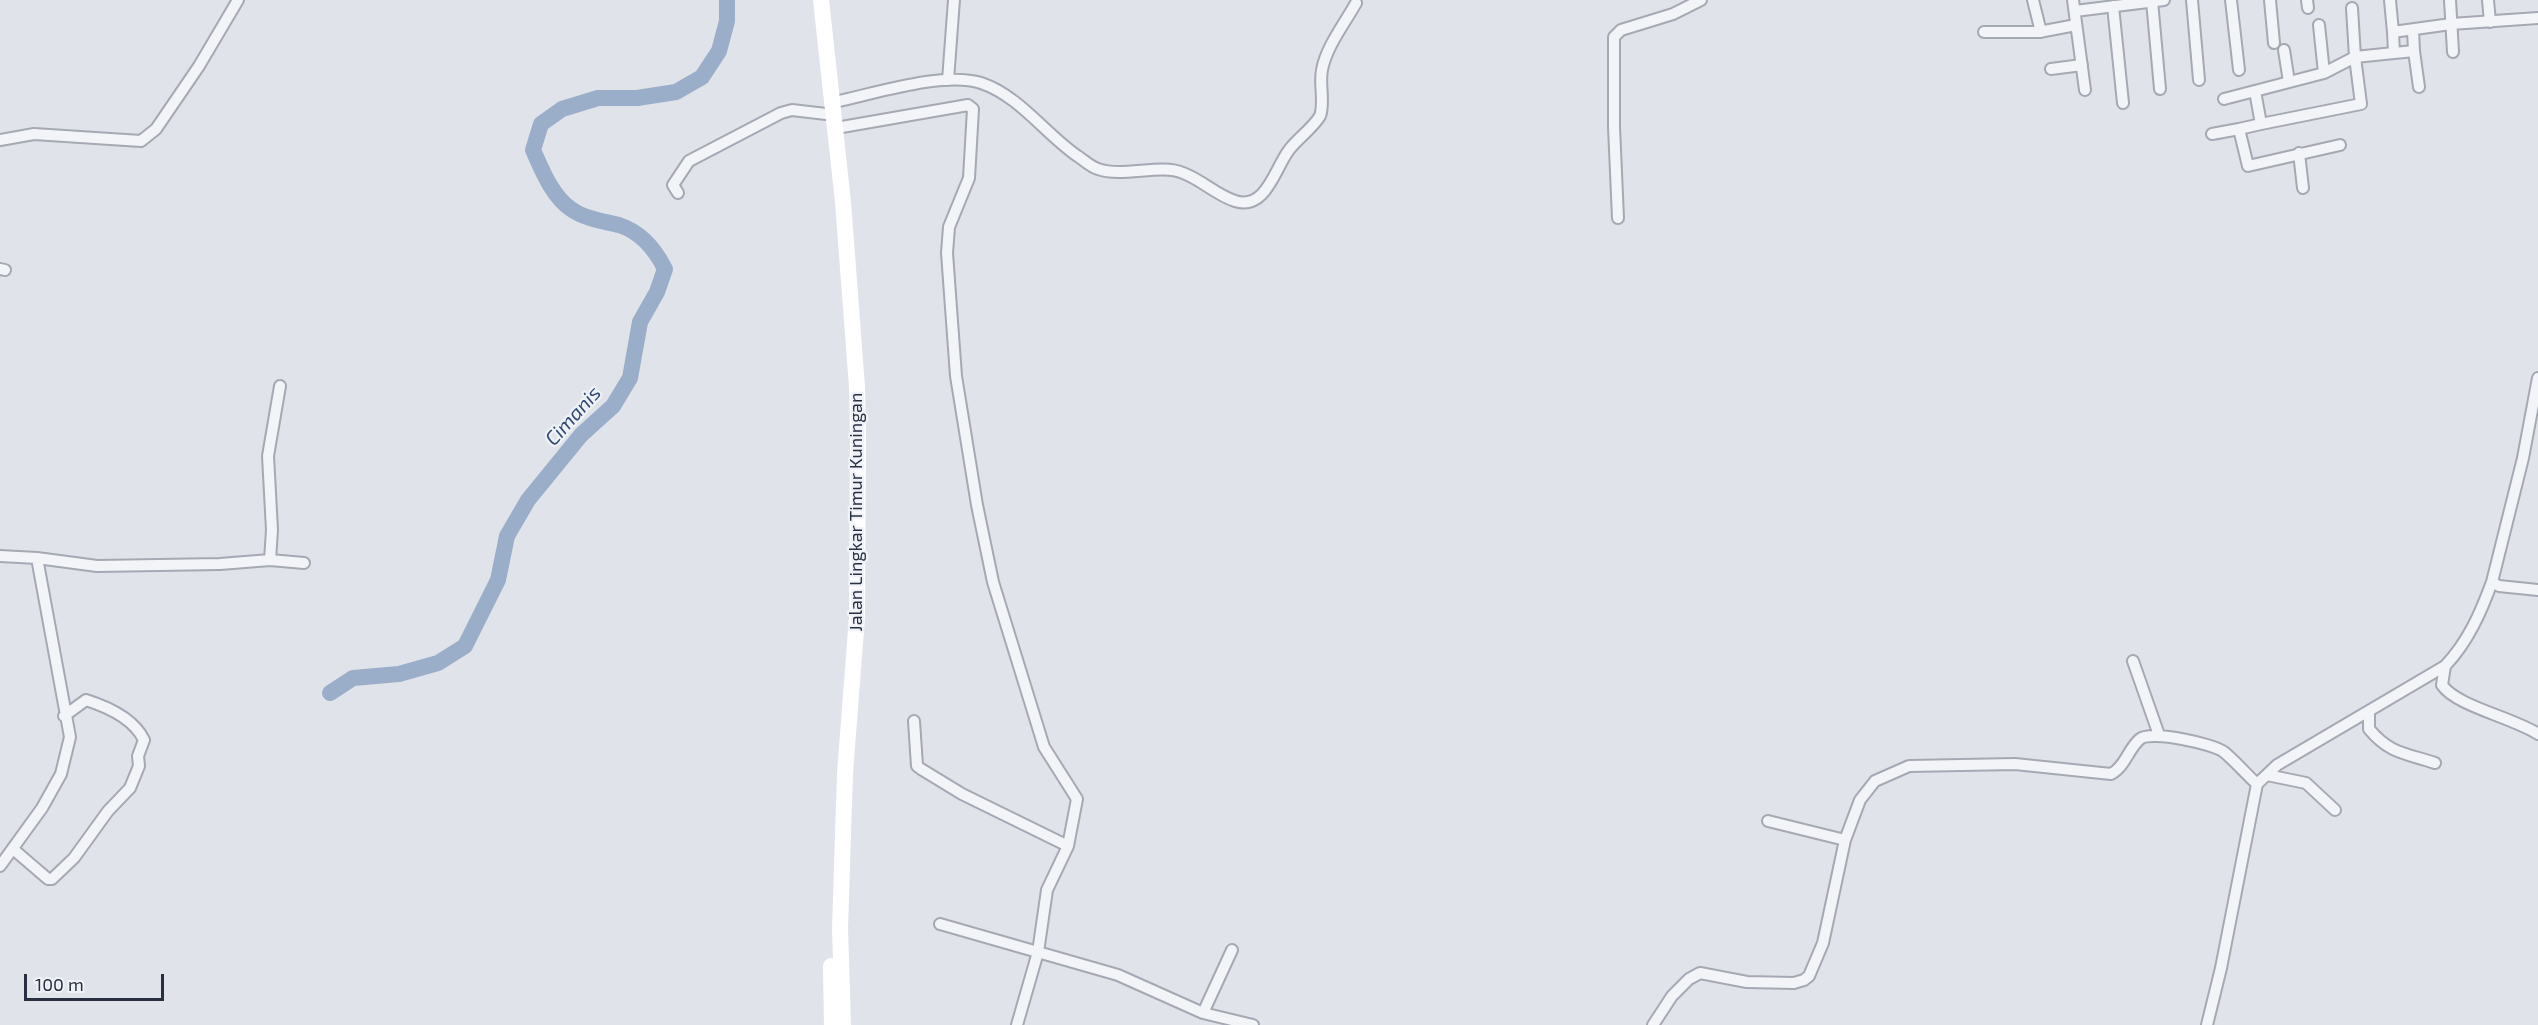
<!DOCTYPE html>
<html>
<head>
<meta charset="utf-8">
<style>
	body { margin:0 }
	#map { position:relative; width:2538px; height:1025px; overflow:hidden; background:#e0e3e9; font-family:"Exo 2",sans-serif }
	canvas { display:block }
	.scale { position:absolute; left:24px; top:974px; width:140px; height:27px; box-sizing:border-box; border:3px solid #282f41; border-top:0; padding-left:8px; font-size:18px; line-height:21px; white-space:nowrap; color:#282f41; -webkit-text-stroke:4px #eff2f7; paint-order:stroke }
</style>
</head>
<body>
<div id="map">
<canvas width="2538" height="1025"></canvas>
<div class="scale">100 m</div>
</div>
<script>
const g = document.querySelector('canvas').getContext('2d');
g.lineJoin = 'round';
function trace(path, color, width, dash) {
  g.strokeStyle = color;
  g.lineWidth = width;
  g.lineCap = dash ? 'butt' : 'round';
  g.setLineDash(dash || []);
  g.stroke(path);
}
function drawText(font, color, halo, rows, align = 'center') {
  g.font = font + ' "Exo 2",sans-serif';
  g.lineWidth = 4.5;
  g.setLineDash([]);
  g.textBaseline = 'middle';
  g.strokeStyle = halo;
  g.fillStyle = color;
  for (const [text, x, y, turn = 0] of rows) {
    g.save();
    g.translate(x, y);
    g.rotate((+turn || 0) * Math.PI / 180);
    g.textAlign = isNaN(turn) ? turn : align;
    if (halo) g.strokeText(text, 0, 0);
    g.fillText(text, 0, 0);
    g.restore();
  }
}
trace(new Path2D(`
	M 330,693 L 353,678 L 399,674 L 438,663 L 465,646 L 498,580 L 507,536 L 528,500 L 581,435 L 613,406 L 630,378 L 640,322 L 657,292 L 665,269 C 655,249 641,232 619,225 C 603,221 585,219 571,209 C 552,196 542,170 533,150 L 541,124 L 562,109 L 598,98 L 637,98 L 676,92 L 702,77 L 719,51 L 727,21 L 727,0`), '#9aaeca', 16);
const street = new Path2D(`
	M 2033,0 L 2041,32
	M 2073,0 L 2085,90
	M 2192,0 L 2199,80
	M 2231,0 L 2239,70
	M 2270,0 L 2274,43
	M 2307,0 L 2308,8
	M 2390,0 L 2393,32
	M 2450,0 L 2453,52
	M 2488,0 L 2490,22
	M 2152,1 L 2160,89
	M 2113,6 L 2123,103
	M 2075,11 L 2164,0
	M 2319,25 L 2324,73 L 2355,57 L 2352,8
	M 2413,30 L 2414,51 L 2394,53 L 2393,32 L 2451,24 L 2538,18
	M 1984,32 L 2039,32 L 2076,25
	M 2284,50 L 2289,82
	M 2414,51 L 2419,87
	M 2051,69 L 2082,65
	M 948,80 L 954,0
	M 2255,91 L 2261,124 L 2361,104 L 2355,57 L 2394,53
	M 2224,99 L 2324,73
	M 834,102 C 874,94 943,71 981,83 C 1020,96 1046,135 1079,157 C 1085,161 1091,167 1098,169 C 1123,178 1161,163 1183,173 C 1202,180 1216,195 1235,201 C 1266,211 1275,168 1289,150 C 1298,138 1312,129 1320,116 C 1325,102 1319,85 1322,70 C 1326,47 1345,23 1356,3
	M 2261,124 L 2239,129 L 2248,166 L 2340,145
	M 836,128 L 968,105 L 973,109 L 969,178 L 949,227 L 947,253 L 956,376 L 977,505 L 993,582 L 1044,747 L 1077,799 L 1068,846
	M 2212,134 L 2239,129
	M 0,140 L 34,134 L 141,141 L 156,129 L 199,66 L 238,0
	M 2299,153 L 2303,188
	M 678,193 L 673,185 L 689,161 L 781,113 L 792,110 L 826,114
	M 1618,218 L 1614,127 L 1614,37 L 1621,30 L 1673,14 L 1701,0
	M 0,269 L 5,270
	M 0,556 L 37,558 L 97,566 L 220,564 L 270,560 L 304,563
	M 270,560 L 272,530 L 268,456 L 280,386
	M 2492,582 L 2499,586 L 2538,590
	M 2133,661 L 2159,735
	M 2445,666 L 2442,685 C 2456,706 2514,718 2538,734
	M 2369,713 L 2369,729 C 2390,754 2405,753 2435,763
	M 914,721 L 917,766 L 921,769 L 962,794 L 1068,846 L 1047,890 L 1038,952 L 1017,1025
	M 2267,775 L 2306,783 L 2335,810
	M 1768,821 L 1845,840
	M 13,849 L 48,879 L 52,879 L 74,858 L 108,811 L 130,788 L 139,766 L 138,756 L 144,740 C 134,719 108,707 86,700 L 64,716
	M 0,866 L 42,808 L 61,774 L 70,737 L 37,558
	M 940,924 L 1118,975 L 1203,1013 L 1253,1025
	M 1203,1013 L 1232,950
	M 1653,1025 L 1672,996 L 1689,979 L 1700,973 L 1747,982 L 1794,983 L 1804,980 L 1809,976 L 1823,943 L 1845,840 L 1860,800 L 1875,781 L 1909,766 L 2015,764 L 2111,774 C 2125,767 2128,749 2140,739 C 2151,730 2214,744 2224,752 C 2235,761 2246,774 2257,784
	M 2207,1025 L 2221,968 L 2257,784 L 2277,765 L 2445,666 C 2468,642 2481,612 2492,582 L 2523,458 L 2538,378`);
trace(street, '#a5a9b3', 14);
trace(street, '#f3f4f7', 10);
trace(new Path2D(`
	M 821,0 L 843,202 L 857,387 L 858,436 L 857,617 L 845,773 L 840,928 L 843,1025
	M 831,966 L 832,1025`), '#fff', 16);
drawText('18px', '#282f41', '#eff2f7', [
	["Jalan Lingkar Timur Kuningan",856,512,-90]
]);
drawText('italic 20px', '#324b75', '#eff2f7', [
	["Cimanis",573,416,-48]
]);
</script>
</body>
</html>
